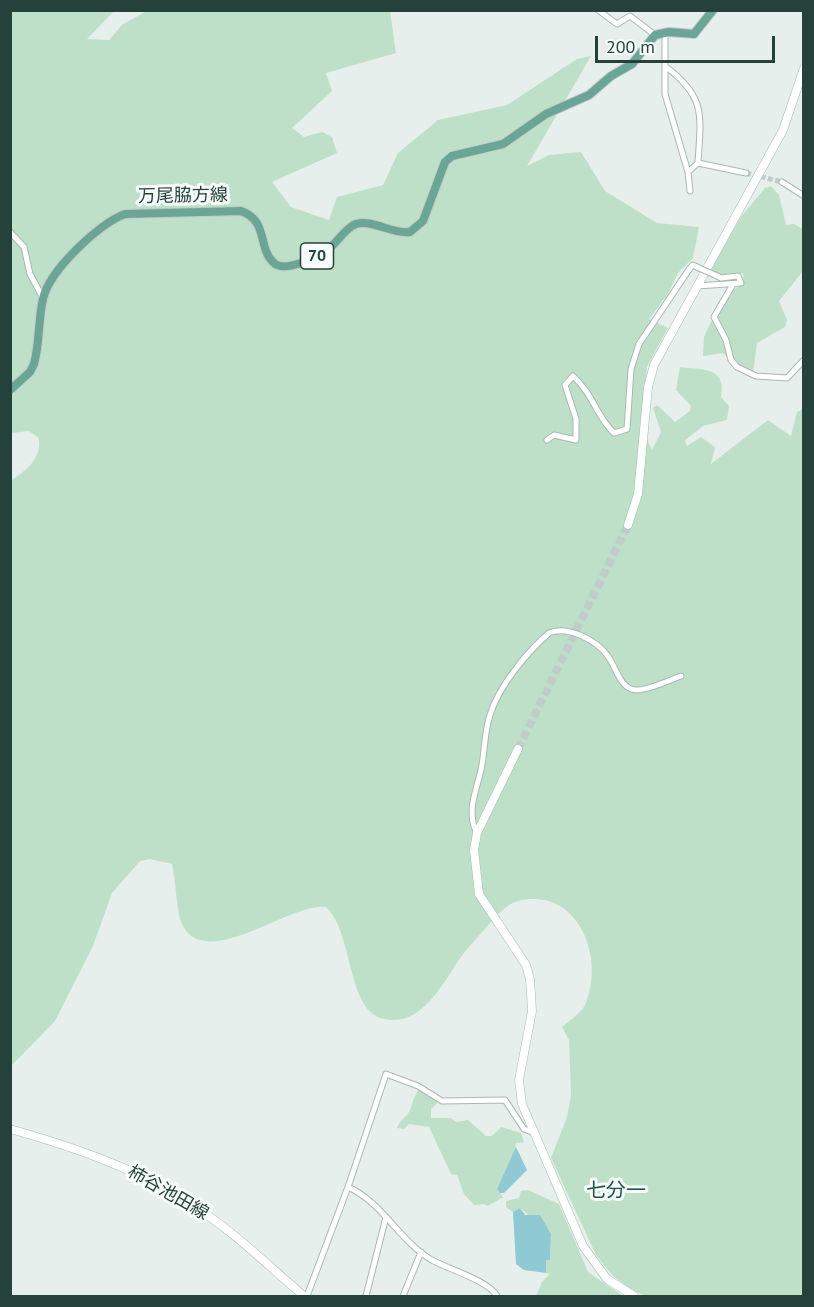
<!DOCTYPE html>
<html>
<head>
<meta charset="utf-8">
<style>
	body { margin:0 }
	#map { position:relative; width:814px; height:1307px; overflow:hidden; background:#e6efeb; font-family:"PT Sans",sans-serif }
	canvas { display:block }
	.frame { position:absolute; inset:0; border:12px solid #24423a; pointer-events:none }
	.scale { position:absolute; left:595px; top:36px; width:180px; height:27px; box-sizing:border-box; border:3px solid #24423a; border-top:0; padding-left:8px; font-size:18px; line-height:21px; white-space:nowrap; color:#24423a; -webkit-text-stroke:4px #f7fbf9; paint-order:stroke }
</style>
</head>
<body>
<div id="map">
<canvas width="814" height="1307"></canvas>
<div class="frame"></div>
<div class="scale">200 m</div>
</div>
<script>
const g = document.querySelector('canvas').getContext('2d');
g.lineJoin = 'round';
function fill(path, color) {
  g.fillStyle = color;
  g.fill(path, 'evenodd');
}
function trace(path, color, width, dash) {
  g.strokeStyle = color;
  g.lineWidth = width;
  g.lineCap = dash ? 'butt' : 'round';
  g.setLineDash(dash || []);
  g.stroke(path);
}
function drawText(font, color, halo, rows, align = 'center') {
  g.font = font + ' "PT Sans","Noto Sans JP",sans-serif';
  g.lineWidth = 6;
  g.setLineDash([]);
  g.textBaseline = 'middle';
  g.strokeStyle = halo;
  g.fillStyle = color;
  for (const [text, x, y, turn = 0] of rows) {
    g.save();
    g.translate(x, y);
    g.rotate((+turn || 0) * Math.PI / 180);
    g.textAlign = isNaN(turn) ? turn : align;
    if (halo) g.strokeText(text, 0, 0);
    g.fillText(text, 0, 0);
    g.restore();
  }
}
fill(new Path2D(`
	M 11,11 L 114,11 L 87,39 L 109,40 L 123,24 L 147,11 L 390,11 L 396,53 L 326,73 L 332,91 L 292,128 L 304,137 L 322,132 L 332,137 L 337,153 L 272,182 L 291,207 L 329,220 L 337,197 L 383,185 L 398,153 L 438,120 L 507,105 L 577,59 L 591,56 L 527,166 L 549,155 L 581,152 L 605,191 L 657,223 L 699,227 L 693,258 L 678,273 L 668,294 L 649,319 L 668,328 L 647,367 L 640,426 L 652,450 L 661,432 L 653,408 L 657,405 L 675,422 L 690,411 L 691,406 L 676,390 L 680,367 C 702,370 727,366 721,397 L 729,406 L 727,420 L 703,426 L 685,440 L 687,446 L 701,437 L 715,447 L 711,464 L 768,420 L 791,436 L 797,412 L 803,409 L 803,1296 L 645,1296 L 630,1289 L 613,1276 L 596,1255 L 551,1158 L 567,1117 L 571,1095 L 569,1040 L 562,1027 C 569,1021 581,1013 585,1005 C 606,958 578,886 518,901 C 507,904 497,915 490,923 C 481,934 471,944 463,954 C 444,980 423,1028 384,1019 C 346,1011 354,933 326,907 C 290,901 200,978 180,919 C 176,905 176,881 172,864 L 150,859 L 140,861 L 112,893 L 93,946 L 55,1021 L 11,1066 L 10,481 C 25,472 44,457 38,437 L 29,431 L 11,433 Z
	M 771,186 L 779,195 L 786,225 L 794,224 L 803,229 L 803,271 L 779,301 L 787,320 L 785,327 L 757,343 L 753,373 L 739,367 L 723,353 L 703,356 L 704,337 L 724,294 L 730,298 L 732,291 L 744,283 L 743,273 L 723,275 L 711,269 L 741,217 L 765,188 Z
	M 419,1089 L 439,1101 L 431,1109 L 431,1118 L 451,1118 L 456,1122 L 468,1120 L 486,1136 L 492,1136 L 501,1127 L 521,1133 L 524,1142 L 516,1143 L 515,1153 L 497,1189 L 503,1197 L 488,1206 L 483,1204 L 474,1205 L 464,1194 L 457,1175 L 451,1174 L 429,1127 L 409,1124 L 404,1129 L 397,1128 C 400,1120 405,1118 409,1112 C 413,1104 413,1097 419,1089 Z
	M 528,1190 L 559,1204 L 588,1272 L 623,1296 L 536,1296 L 542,1282 L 550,1274 L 546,1273 L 546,1260 L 550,1259 L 551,1234 L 520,1208 L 513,1212 L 506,1207 L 506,1201 L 519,1198 L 521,1191 Z`), '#bfe0c8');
fill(new Path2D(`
	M 516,1147 L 527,1170 L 504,1193 L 500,1193 L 497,1189 Z
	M 520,1208 L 525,1215 L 540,1215 L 551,1234 L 550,1260 L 546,1260 L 546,1273 L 524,1270 L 516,1264 L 513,1212 Z`), '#8ec9d4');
trace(new Path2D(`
	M 746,173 L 782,182`), '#bfccc8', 5, [5, 2.5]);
trace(new Path2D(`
	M 518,749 L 628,525`), '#bfccc8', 8, [8, 4]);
const street = new Path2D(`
	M 598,10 L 617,24 L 630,16 L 655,35
	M 665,35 L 665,94 L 688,172 L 690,191
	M 665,66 C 706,97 701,114 698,163 L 688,172
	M 698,163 L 746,173
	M 782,182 L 804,196
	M 10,232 L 24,247 L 30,274 L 43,298
	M 697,286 L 741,283 L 738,276 L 721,278 L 715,275
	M 732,286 L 714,317 L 726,340 L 731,360 L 737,367 L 756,376 L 787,378 L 804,360
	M 547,440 L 554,435 L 576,440 L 576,419 L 565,385 L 573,376 C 593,394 598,419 614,433 L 627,429 L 631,369 L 639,344 L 690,268 L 693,265 L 699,268
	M 477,833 C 466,813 476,791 481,770 C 485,752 484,733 490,715 C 499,686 526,653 549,633 C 567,625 596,640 607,655 C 616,665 619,689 636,690 C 650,690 667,681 681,676
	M 348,1187 C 382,1202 398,1239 430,1259 C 447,1269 488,1280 497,1296
	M 307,1296 L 348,1187 L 386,1074 L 418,1086 L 442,1101 L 505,1100 L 524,1129 L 532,1132
	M 366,1296 L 386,1217
	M 403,1296 L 421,1252`);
const secondary = new Path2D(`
	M 628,525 L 638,494 L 648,387 L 654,365 L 783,130 L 804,68
	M 518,749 L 477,833 L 474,850 L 479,894 L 526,965 L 530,979 L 532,1011 L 519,1080 L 522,1104 L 583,1246 L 607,1279 L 634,1296
	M 10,1129 C 70,1146 130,1166 183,1199 C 227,1225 265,1263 304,1296`);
const primary = new Path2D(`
	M 10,390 L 30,372 L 34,364 C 40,342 38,320 43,299 C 49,271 99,223 125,214 L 241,211 C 269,221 257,248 274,263 C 284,273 320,257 329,249 C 337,242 343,232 352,226 C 367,216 393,235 410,232 L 423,221 L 445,162 L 452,156 L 503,144 L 546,114 L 589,95 L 611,76 L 632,64 L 655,35 L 669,32 L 694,34 L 713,10`);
trace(street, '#a8b8b2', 7);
trace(secondary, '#a4bbb3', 9);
trace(primary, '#c2cac8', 10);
trace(street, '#fff', 5);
trace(secondary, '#fff', 8);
trace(primary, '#6aa596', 8);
const streetBridge = new Path2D(`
	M 699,268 L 715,275`);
trace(streetBridge, '#a8b8b2', 7, []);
trace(streetBridge, '#fff', 5);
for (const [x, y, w] of [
	[317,256,33]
]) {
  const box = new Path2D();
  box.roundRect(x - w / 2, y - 13, w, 26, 4.5);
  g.fillStyle = '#f7fbf9';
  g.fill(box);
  trace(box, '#24423a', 1.5);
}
drawText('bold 16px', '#24423a', null, [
	["70",317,256]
]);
drawText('18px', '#24423a', '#f7fbf9', [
	["万尾脇方線",183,196,-1],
	["柿谷池田線",168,1193,30]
]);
drawText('20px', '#1f5548', '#f7fbf9', [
	["七分一",616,1191]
]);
</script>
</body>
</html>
